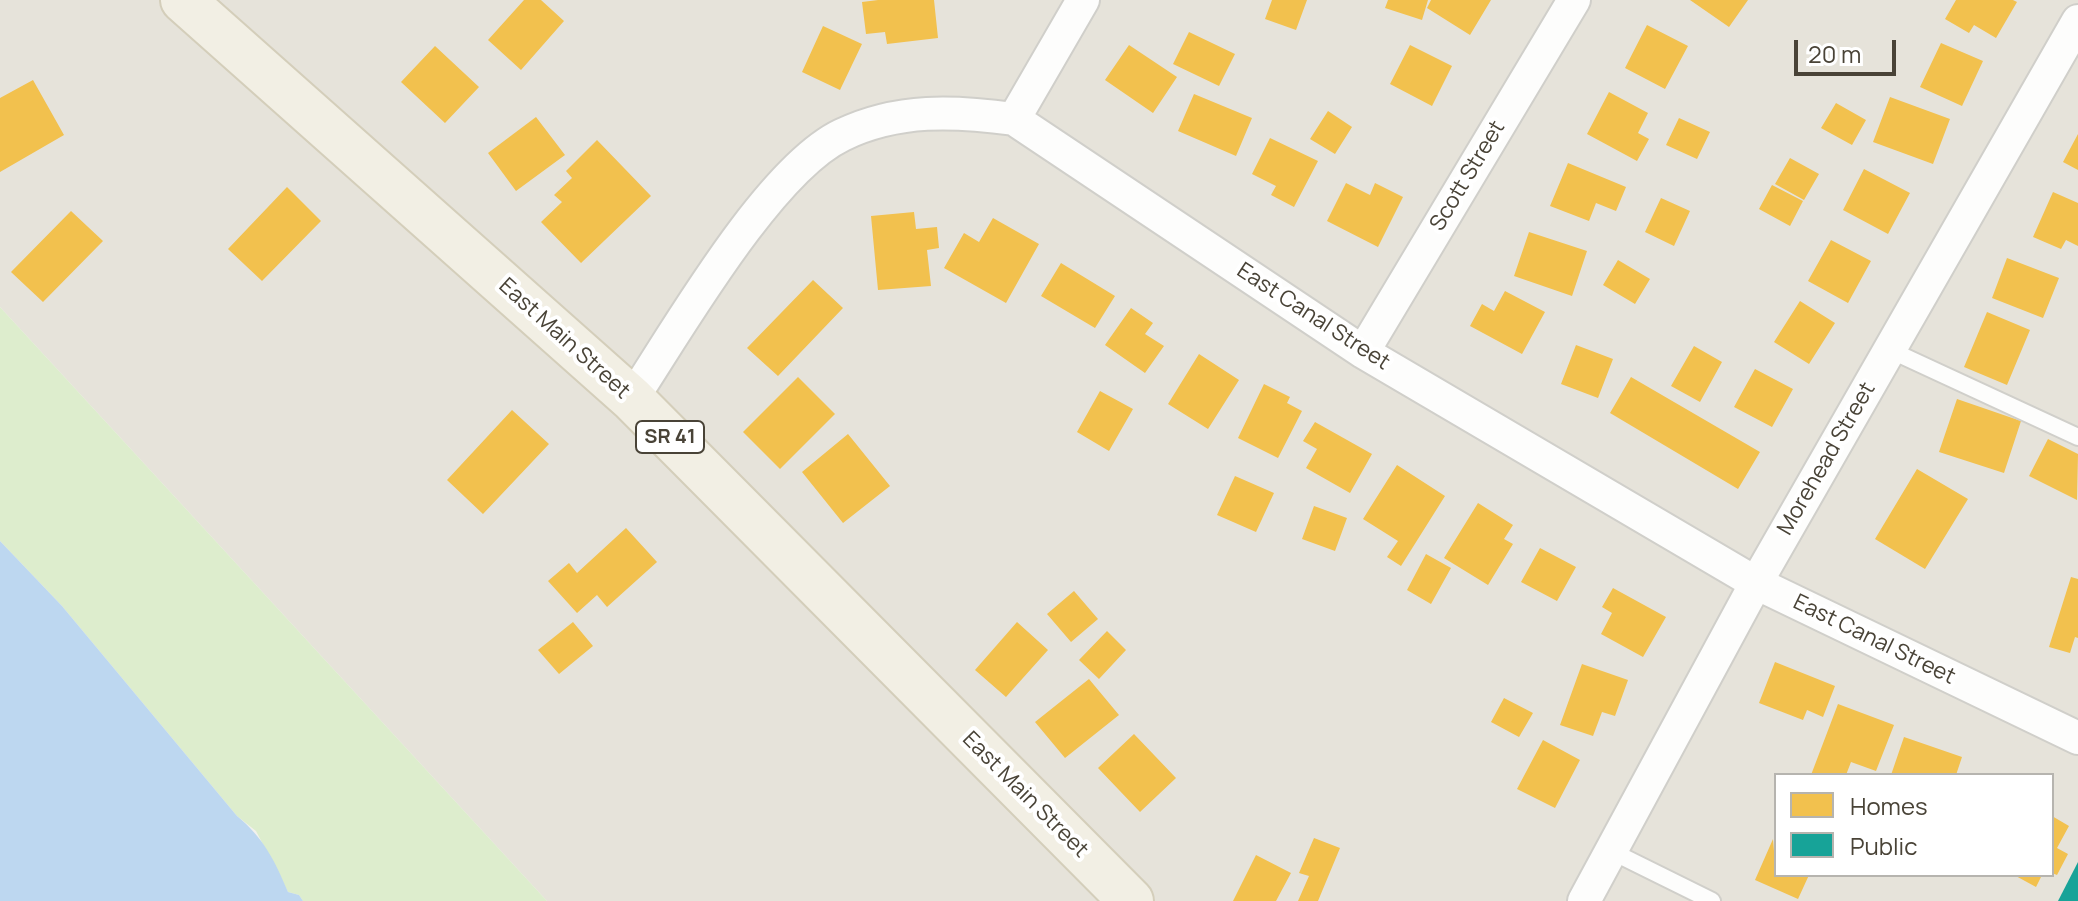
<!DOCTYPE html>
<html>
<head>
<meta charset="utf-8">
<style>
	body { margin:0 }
	#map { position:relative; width:2078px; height:901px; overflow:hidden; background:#f2f1ed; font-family:Manrope,sans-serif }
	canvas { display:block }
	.legend { position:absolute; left:1774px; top:773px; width:280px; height:104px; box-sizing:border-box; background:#fff; border:2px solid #b6b4af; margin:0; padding:10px 14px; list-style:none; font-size:24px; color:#494337 }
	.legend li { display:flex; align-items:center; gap:16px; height:40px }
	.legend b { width:40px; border:2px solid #b6b4af }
	.scale { position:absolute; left:1794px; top:40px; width:102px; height:36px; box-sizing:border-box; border:4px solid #494337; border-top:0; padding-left:10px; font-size:24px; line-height:28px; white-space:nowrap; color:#494337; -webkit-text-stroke:6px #fff; paint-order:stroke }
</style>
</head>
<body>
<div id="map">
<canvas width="2078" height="901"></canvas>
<ul class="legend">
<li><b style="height:22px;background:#f2c14e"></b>Homes</li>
<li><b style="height:22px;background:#17a398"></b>Public</li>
</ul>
<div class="scale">20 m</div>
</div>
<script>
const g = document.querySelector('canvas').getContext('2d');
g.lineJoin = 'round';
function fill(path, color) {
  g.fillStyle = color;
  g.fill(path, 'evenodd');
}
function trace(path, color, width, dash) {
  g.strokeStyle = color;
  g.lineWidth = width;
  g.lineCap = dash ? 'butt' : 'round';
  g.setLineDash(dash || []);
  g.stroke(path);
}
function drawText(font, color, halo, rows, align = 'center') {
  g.font = font + ' Manrope,sans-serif';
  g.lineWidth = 8;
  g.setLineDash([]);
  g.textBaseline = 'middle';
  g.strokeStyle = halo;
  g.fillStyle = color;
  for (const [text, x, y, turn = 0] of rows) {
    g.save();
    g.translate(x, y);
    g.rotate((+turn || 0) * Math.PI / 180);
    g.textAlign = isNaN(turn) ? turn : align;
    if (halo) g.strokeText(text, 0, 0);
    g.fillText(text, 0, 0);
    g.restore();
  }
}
fill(new Path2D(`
	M 0,0 L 2078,0 L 2078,901 L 547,901 L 0,307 ZM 1776,775 L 2052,775 L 2052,875 L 1776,875 Z`), '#e6e3da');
fill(new Path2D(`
	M 0,307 L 547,901 L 303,901 L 299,895 L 288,892 L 256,831 L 237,816 L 62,606 L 0,541 Z`), '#ddedcd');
fill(new Path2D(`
	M 0,541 L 62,606 L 237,816 C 263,837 275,861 288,892 L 299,895 L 303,901 L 0,901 Z`), '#bdd7f0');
fill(new Path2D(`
	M 524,0 L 541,0 L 564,21 L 521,70 L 488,40 Z
	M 878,0 L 934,0 L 938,38 L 887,44 L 885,32 L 866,34 L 862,2 Z
	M 1272,0 L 1307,0 L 1296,30 L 1265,19 Z
	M 1388,0 L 1428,0 L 1422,20 L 1385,8 Z
	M 1431,0 L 1491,0 L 1470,35 L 1427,8 Z
	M 1690,0 L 1748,0 L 1729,27 Z
	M 1956,0 L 2013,0 L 2017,2 L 1996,38 L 1974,25 L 1969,33 L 1945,19 Z
	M 1647,25 L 1688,46 L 1665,89 L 1625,68 Z
	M 823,26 L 862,44 L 840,90 L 802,72 Z
	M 1189,32 L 1235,54 L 1219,86 L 1173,64 Z
	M 1941,43 L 1983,61 L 1962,106 L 1920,87 Z
	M 1129,45 L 1177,77 L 1153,113 L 1105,80 Z
	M 1410,45 L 1452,66 L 1432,106 L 1390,84 Z
	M 435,46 L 479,87 L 445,123 L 401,82 Z
	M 33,80 L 64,135 L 0,172 L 0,98 Z
	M 1609,92 L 1648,113 L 1638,133 L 1649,139 L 1637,161 L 1587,134 Z
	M 1194,94 L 1252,118 L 1236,156 L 1178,131 Z
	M 1890,97 L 1950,119 L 1933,164 L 1873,142 Z
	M 1836,103 L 1866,120 L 1852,145 L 1821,128 Z
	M 1328,111 L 1352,127 L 1335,154 L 1310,139 Z
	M 536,117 L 565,155 L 516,191 L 488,153 Z
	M 1679,118 L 1710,132 L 1697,159 L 1666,145 Z
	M 2078,134 L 2078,170 L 2063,162 Z
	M 1270,138 L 1318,161 L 1294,207 L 1271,195 L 1276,186 L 1252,174 Z
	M 597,140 L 651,196 L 581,263 L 541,222 L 562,202 L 554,195 L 572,178 L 566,171 Z
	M 1790,158 L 1819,174 L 1804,200 L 1775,184 Z
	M 1568,163 L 1626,187 L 1616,211 L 1596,203 L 1589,221 L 1550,206 Z
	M 1864,169 L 1910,193 L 1888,234 L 1843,210 Z
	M 1346,183 L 1370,195 L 1375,183 L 1403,197 L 1378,247 L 1327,221 Z
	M 1772,185 L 1803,201 L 1790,226 L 1759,209 Z
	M 287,187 L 321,221 L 262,281 L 228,249 Z
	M 2053,192 L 2078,203 L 2078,246 L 2066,240 L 2061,249 L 2033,237 Z
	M 1661,198 L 1690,211 L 1674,246 L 1645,232 Z
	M 71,211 L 103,241 L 43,302 L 11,272 Z
	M 914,212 L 916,229 L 937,227 L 939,248 L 927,250 L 931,286 L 878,290 L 871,216 Z
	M 993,218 L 1039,244 L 1006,303 L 944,268 L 964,233 L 979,242 Z
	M 1529,232 L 1587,251 L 1572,296 L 1514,276 Z
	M 1831,240 L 1871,261 L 1848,303 L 1808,281 Z
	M 2007,258 L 2059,278 L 2043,318 L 1992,298 Z
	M 1618,260 L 1650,279 L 1635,304 L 1603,285 Z
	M 1061,263 L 1115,296 L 1095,328 L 1041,296 Z
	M 813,280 L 843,308 L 778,376 L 747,348 Z
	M 1505,291 L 1545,312 L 1522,354 L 1470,326 L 1482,304 L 1494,311 Z
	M 1800,301 L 1835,323 L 1809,364 L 1774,342 Z
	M 1131,308 L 1153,323 L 1145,334 L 1164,346 L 1145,373 L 1105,345 Z
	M 1987,312 L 2030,330 L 2007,385 L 1964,367 Z
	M 1576,345 L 1613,359 L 1598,398 L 1561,384 Z
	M 1694,346 L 1722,362 L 1700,402 L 1671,386 Z
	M 1199,354 L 1239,380 L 1208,429 L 1168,404 Z
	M 1755,369 L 1793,389 L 1772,427 L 1734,407 Z
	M 798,377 L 835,414 L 780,469 L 743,432 Z
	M 1631,377 L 1760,452 L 1738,489 L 1610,413 Z
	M 1264,384 L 1290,397 L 1287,403 L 1302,411 L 1278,458 L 1238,438 Z
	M 1100,391 L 1133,409 L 1109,451 L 1077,432 Z
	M 1957,399 L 2021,421 L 2004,473 L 1939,452 Z
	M 512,410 L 549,444 L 483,514 L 447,480 Z
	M 1315,422 L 1372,454 L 1350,493 L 1306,468 L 1317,449 L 1303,441 Z
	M 848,434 L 890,486 L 843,523 L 802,472 Z
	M 2048,439 L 2078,454 L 2077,500 L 2029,476 Z
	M 1397,465 L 1445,496 L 1401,566 L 1387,557 L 1398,541 L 1363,519 Z
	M 1917,469 L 1968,499 L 1925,569 L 1875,539 Z
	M 1235,476 L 1274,493 L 1256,532 L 1217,515 Z
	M 1478,503 L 1513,525 L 1504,539 L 1513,544 L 1488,585 L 1444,558 Z
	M 1314,506 L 1347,518 L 1335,551 L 1302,539 Z
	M 626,528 L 657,562 L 607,607 L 597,595 L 577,613 L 548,581 L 569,563 L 577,573 Z
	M 1540,548 L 1576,567 L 1557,601 L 1521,582 Z
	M 1426,554 L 1451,568 L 1431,604 L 1407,590 Z
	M 2071,577 L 2078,579 L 2078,638 L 2075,637 L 2070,653 L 2049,647 Z
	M 1613,588 L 1666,617 L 1643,657 L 1601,634 L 1612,613 L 1602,607 Z
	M 1074,591 L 1098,619 L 1071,642 L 1047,614 Z
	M 573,622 L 593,646 L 559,674 L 538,650 Z
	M 1017,622 L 1048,650 L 1006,697 L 975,670 Z
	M 1107,631 L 1126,650 L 1099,679 L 1079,660 Z
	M 1775,662 L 1835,686 L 1823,717 L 1807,710 L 1803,720 L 1759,703 Z
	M 1582,664 L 1628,680 L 1615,716 L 1602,712 L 1593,736 L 1560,725 Z
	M 1089,679 L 1119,715 L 1065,758 L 1035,722 Z
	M 1504,698 L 1533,713 L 1519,737 L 1491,722 Z
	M 1838,704 L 1894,725 L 1876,771 L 1851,762 L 1846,775 L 1811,775 Z
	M 1134,734 L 1176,778 L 1140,812 L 1098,768 Z
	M 1904,737 L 1962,757 L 1956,775 L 1891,775 Z
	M 1543,740 L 1580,760 L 1555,808 L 1517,789 Z
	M 2052,816 L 2069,826 L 2057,848 L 2068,854 L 2057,875 L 2052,873 Z
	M 1314,838 L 1340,848 L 1318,901 L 1298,901 L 1309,876 L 1299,873 Z
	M 1773,839 L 1776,875 L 1809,875 L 1798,899 L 1755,880 Z
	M 1256,855 L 1291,873 L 1276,901 L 1233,901 Z
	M 2014,875 L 2042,875 L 2036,887 Z`), '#f2c14e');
fill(new Path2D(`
	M 2078,862 L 2078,901 L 2058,901 Z`), '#17a398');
const service = new Path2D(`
	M 1890,350 L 2078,437
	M 1611,851 L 1712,901`);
const minor = new Path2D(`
	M 1014,119 L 1083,0
	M 1363,352 L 1574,0
	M 632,399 C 678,329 769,170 842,135 C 898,108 955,111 1014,119 L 1363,352 L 1756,583 L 2078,738
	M 1584,901 L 1756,583 L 2078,21`);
const primary = new Path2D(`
	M 183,0 L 632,399 L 1131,901`);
trace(service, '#d0cfca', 20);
trace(minor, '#d0cfca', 36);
trace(primary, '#d4ceba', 48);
trace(service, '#fdfdfc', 16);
trace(minor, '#fdfdfc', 32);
trace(primary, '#f2efe4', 44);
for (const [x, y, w] of [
	[670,437,68]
]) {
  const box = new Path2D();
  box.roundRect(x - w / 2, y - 16, w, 32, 6);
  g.fillStyle = '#fff';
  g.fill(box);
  trace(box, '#494337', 2);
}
drawText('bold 20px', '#494337', null, [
	["SR 41",670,437]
]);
drawText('22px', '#494337', '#fff', [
	["Scott Street",1468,176,-59],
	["East Canal Street",1313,317,33],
	["East Main Street",564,339,42],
	["Morehead Street",1827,459,-60],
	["East Canal Street",1874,640,26],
	["East Main Street",1025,795,45]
]);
</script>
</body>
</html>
